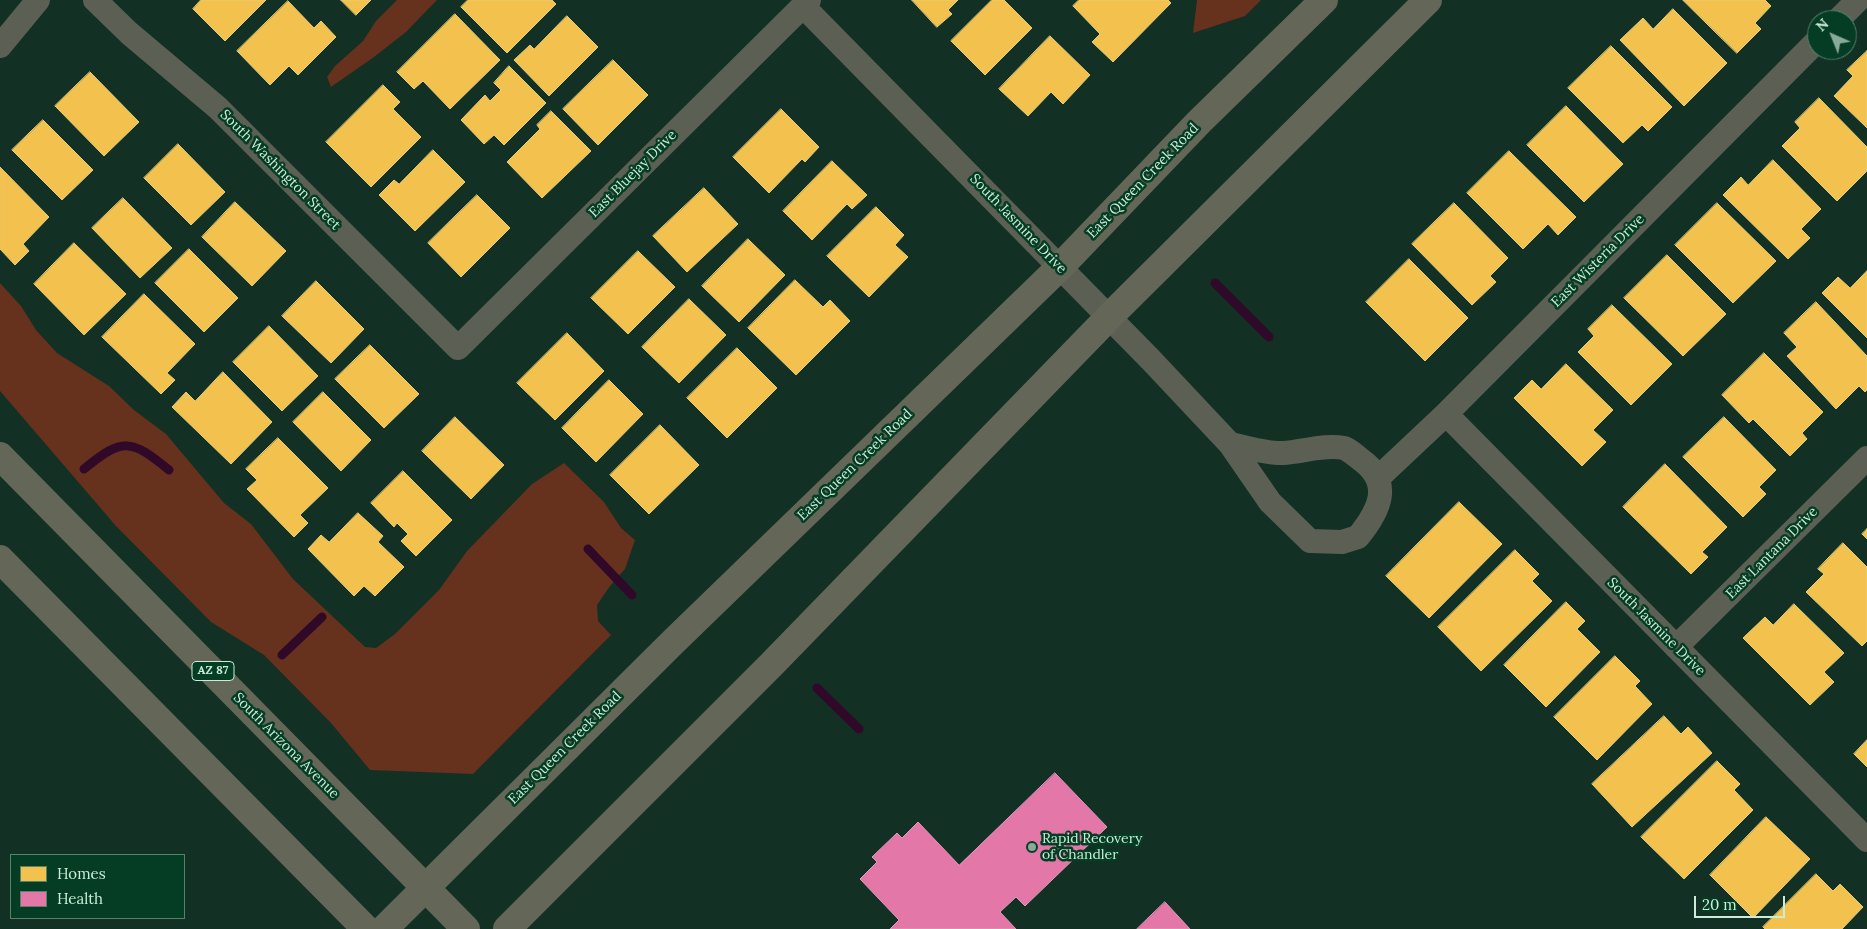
<!DOCTYPE html>
<html>
<head>
<meta charset="utf-8">
<style>
	body { margin:0 }
	#map { position:relative; width:1867px; height:929px; overflow:hidden; background:#123023; font-family:Lora,serif }
	canvas { display:block }
	.legend { position:absolute; left:10px; top:854px; width:175px; height:65px; box-sizing:border-box; background:#053d24; border:1px solid #54836c; margin:0; padding:6px 9px; list-style:none; font-size:15px; color:#cbecd7 }
	.legend li { display:flex; align-items:center; gap:10px; height:25px }
	.legend b { width:25px; border:1px solid #54836c }
	.north { position:absolute; left:1807px; top:10px; width:50px; height:50px; box-sizing:border-box; background:#053d24; border:1px solid #54836c; border-radius:50%; rotate:316deg; font-size:14px; font-weight:700; line-height:20px; text-align:center; color:#cbecd7 }
	.north::after { content:''; display:block; margin:auto; width:18px; height:22px; background:#8aaa98; clip-path:polygon(50% 0,100% 100%,50% 72%,0 100%) }
	.scale { position:absolute; left:1694px; top:896px; width:91px; height:22px; box-sizing:border-box; border:2px solid #cbecd7; border-top:0; padding-left:6px; font-size:15px; line-height:18px; white-space:nowrap; color:#cbecd7; -webkit-text-stroke:4px #053d24; paint-order:stroke }
</style>
</head>
<body>
<div id="map">
<canvas width="1867" height="929"></canvas>
<ul class="legend">
<li><b style="height:14px;background:#f2c14e"></b>Homes</li>
<li><b style="height:14px;background:#e377a8"></b>Health</li>
</ul>
<div class="north">N</div>
<div class="scale">20 m</div>
</div>
<script>
const g = document.querySelector('canvas').getContext('2d');
g.lineJoin = 'round';
function fill(path, color) {
  g.fillStyle = color;
  g.fill(path, 'evenodd');
}
function trace(path, color, width, dash) {
  g.strokeStyle = color;
  g.lineWidth = width;
  g.lineCap = dash ? 'butt' : 'round';
  g.setLineDash(dash || []);
  g.stroke(path);
}
function drawText(font, color, halo, rows, align = 'center') {
  g.font = font + ' Lora,serif';
  g.lineWidth = 5;
  g.setLineDash([]);
  g.textBaseline = 'middle';
  g.strokeStyle = halo;
  g.fillStyle = color;
  for (const [text, x, y, turn = 0] of rows) {
    g.save();
    g.translate(x, y);
    g.rotate((+turn || 0) * Math.PI / 180);
    g.textAlign = isNaN(turn) ? turn : align;
    if (halo) g.strokeText(text, 0, 0);
    g.fillText(text, 0, 0);
    g.restore();
  }
}
fill(new Path2D(`
	M 397,0 L 437,0 L 406,32 L 374,57 L 331,87 L 327,77 L 335,66 L 363,41 L 376,21 Z
	M 1197,0 L 1261,0 L 1245,16 L 1193,33 Z
	M 0,283 L 21,306 L 36,330 L 57,353 L 109,386 L 134,410 L 166,434 L 224,503 L 251,524 L 293,579 L 365,647 L 376,648 L 395,634 L 439,590 L 467,551 L 532,484 L 564,463 L 604,502 L 621,528 L 635,540 L 625,569 L 610,586 L 597,605 L 598,621 L 611,635 L 473,774 L 370,770 L 331,723 L 264,655 L 211,622 L 116,526 L 0,391 Z`), '#66311d');
const homes = new Path2D(`
	M 201,0 L 266,0 L 225,41 L 193,9 Z
	M 341,0 L 371,0 L 356,15 Z
	M 468,0 L 552,0 L 556,4 L 507,53 L 461,7 Z
	M 912,0 L 958,0 L 948,10 L 952,14 L 937,27 Z
	M 992,0 L 1004,0 L 1032,28 L 985,75 L 951,41 Z
	M 1079,0 L 1168,0 L 1171,3 L 1113,62 L 1092,42 L 1100,34 L 1073,6 Z
	M 1683,0 L 1765,0 L 1771,6 L 1755,23 L 1761,29 L 1737,53 Z
	M 288,1 L 314,28 L 321,21 L 336,37 L 298,75 L 289,66 L 270,85 L 237,51 Z
	M 1673,9 L 1727,63 L 1684,106 L 1620,40 L 1643,18 L 1653,29 Z
	M 455,14 L 500,60 L 450,109 L 423,81 L 414,89 L 397,72 Z
	M 567,16 L 598,47 L 549,96 L 514,60 L 530,45 L 534,49 Z
	M 1050,36 L 1090,75 L 1063,104 L 1051,92 L 1028,116 L 999,89 Z
	M 1611,46 L 1672,107 L 1648,131 L 1642,125 L 1623,143 L 1568,88 Z
	M 1867,51 L 1867,128 L 1834,96 L 1853,76 L 1847,70 Z
	M 613,60 L 648,95 L 598,145 L 563,109 Z
	M 509,66 L 546,103 L 504,145 L 494,135 L 484,144 L 461,120 L 485,95 L 490,101 L 501,90 L 494,83 Z
	M 90,72 L 139,122 L 104,156 L 55,106 Z
	M 383,85 L 400,102 L 393,109 L 421,137 L 371,187 L 326,142 Z
	M 1819,98 L 1867,147 L 1867,171 L 1837,201 L 1782,146 L 1800,128 L 1795,122 Z
	M 1566,106 L 1623,164 L 1584,202 L 1527,145 Z
	M 781,109 L 819,147 L 805,162 L 802,159 L 769,193 L 733,157 Z
	M 551,111 L 591,151 L 542,198 L 507,162 L 540,129 L 537,125 Z
	M 43,120 L 93,170 L 62,200 L 12,150 Z
	M 178,144 L 225,192 L 191,225 L 144,178 Z
	M 433,150 L 465,182 L 415,231 L 379,195 L 394,180 L 399,184 Z
	M 1509,151 L 1576,217 L 1558,235 L 1548,224 L 1523,249 L 1467,193 Z
	M 1773,160 L 1821,209 L 1801,229 L 1810,238 L 1788,259 L 1723,195 L 1741,177 L 1748,185 Z
	M 832,161 L 867,195 L 852,209 L 847,204 L 812,240 L 783,211 Z
	M 0,167 L 49,217 L 23,244 L 29,251 L 15,265 L 0,249 Z
	M 704,188 L 738,224 L 687,272 L 653,236 Z
	M 477,195 L 510,228 L 461,277 L 428,243 Z
	M 123,198 L 172,248 L 140,278 L 92,228 Z
	M 235,202 L 286,251 L 252,286 L 202,237 Z
	M 1454,203 L 1508,258 L 1490,276 L 1496,282 L 1472,305 L 1412,244 Z
	M 1717,203 L 1776,261 L 1733,303 L 1675,245 Z
	M 876,207 L 904,235 L 895,245 L 908,257 L 869,297 L 827,256 Z
	M 748,239 L 785,275 L 739,322 L 702,286 Z
	M 74,243 L 126,294 L 84,335 L 34,284 Z
	M 189,249 L 238,298 L 204,332 L 155,283 Z
	M 638,251 L 675,287 L 628,334 L 591,298 Z
	M 1667,255 L 1726,314 L 1683,356 L 1624,298 Z
	M 1409,259 L 1468,318 L 1425,361 L 1366,302 Z
	M 1867,271 L 1867,338 L 1822,293 L 1838,277 L 1850,288 Z
	M 795,280 L 823,307 L 830,300 L 850,321 L 796,375 L 748,328 Z
	M 316,281 L 364,329 L 331,363 L 282,316 Z
	M 144,294 L 195,344 L 167,373 L 175,380 L 161,394 L 102,337 Z
	M 689,299 L 726,335 L 679,383 L 642,347 Z
	M 1816,302 L 1867,356 L 1867,390 L 1865,392 L 1859,386 L 1836,409 L 1787,356 L 1797,347 L 1784,333 Z
	M 1612,305 L 1672,364 L 1631,405 L 1578,352 L 1594,336 L 1588,329 Z
	M 269,326 L 318,376 L 282,411 L 233,362 Z
	M 567,333 L 604,371 L 555,420 L 517,383 Z
	M 370,345 L 419,394 L 384,428 L 335,379 Z
	M 737,348 L 777,388 L 727,438 L 687,398 Z
	M 1764,353 L 1823,412 L 1802,433 L 1807,439 L 1790,456 L 1753,419 L 1749,423 L 1722,395 Z
	M 1566,364 L 1613,410 L 1593,430 L 1606,442 L 1582,466 L 1514,398 L 1532,380 L 1541,389 Z
	M 223,372 L 272,422 L 231,464 L 172,407 L 186,392 L 195,401 Z
	M 609,380 L 643,414 L 596,462 L 562,428 Z
	M 323,392 L 371,440 L 341,471 L 293,422 Z
	M 455,417 L 504,465 L 471,499 L 422,451 Z
	M 1724,417 L 1776,470 L 1759,487 L 1766,494 L 1743,517 L 1683,457 Z
	M 660,425 L 699,465 L 649,514 L 610,475 Z
	M 278,438 L 328,488 L 300,515 L 308,523 L 294,537 L 247,489 L 257,480 L 246,469 Z
	M 1665,464 L 1727,527 L 1702,552 L 1708,557 L 1691,574 L 1623,507 Z
	M 403,471 L 452,520 L 416,556 L 401,541 L 408,534 L 397,523 L 394,527 L 371,503 Z
	M 1459,502 L 1502,544 L 1429,618 L 1386,576 Z
	M 358,513 L 383,536 L 378,542 L 404,567 L 375,596 L 364,586 L 354,596 L 308,549 L 321,535 L 329,542 Z
	M 1867,529 L 1867,539 L 1862,534 Z
	M 1843,543 L 1867,567 L 1867,641 L 1862,646 L 1806,592 L 1824,574 L 1818,569 Z
	M 1515,550 L 1539,574 L 1532,581 L 1552,601 L 1481,671 L 1438,627 Z
	M 1566,602 L 1585,621 L 1577,629 L 1600,652 L 1546,707 L 1504,665 Z
	M 1794,604 L 1844,653 L 1824,672 L 1834,682 L 1810,705 L 1743,638 L 1765,617 L 1773,625 Z
	M 1615,656 L 1640,681 L 1635,686 L 1652,704 L 1597,760 L 1554,717 Z
	M 1664,716 L 1681,734 L 1688,727 L 1712,753 L 1632,827 L 1592,784 Z
	M 1867,740 L 1867,767 L 1854,754 Z
	M 1717,761 L 1740,784 L 1734,790 L 1753,810 L 1684,879 L 1641,837 Z
	M 1766,817 L 1810,859 L 1753,918 L 1710,875 Z
	M 1816,874 L 1833,891 L 1840,884 L 1863,907 L 1842,929 L 1765,929 L 1763,927 Z`);
fill(homes, '#f2c14e');
trace(homes, '#e6ce77', 1);
const health = new Path2D(`
	M 1055,773 L 1107,827 L 1025,906 L 1016,897 L 1000,912 L 1016,929 L 890,929 L 899,920 L 860,879 L 877,862 L 872,857 L 897,833 L 902,838 L 918,822 L 959,865 Z
	M 1165,902 L 1190,929 L 1137,929 Z`);
fill(health, '#e377a8');
trace(health, '#dc9ab6', 1);
trace(new Path2D(`
	M 1215,283 L 1269,337
	M 84,469 C 123,437 131,439 169,470
	M 588,549 L 632,595
	M 282,655 L 322,617
	M 817,688 L 859,729`), '#300929', 9);
trace(new Path2D(`
	M 95,0 L 129,33 L 218,108 L 458,348 L 809,0
	M 803,6 L 1151,360 L 1230,444 L 1270,502 L 1310,541 L 1342,542 L 1358,537 C 1379,511 1394,483 1360,459 C 1356,456 1350,450 1344,448 C 1325,444 1302,452 1283,453 C 1268,454 1246,447 1230,444
	M 1838,20 L 1858,0
	M 0,46 L 38,0
	M 1446,414 L 1867,840
	M 1378,478 L 1446,414 L 1817,41
	M 1676,647 L 1867,458`), '#5b5f54', 24);
trace(new Path2D(`
	M 0,456 L 466,929
	M 0,559 L 366,929
	M 384,929 L 673,642 L 1060,267 L 1199,122 L 1324,0
	M 507,929 L 772,664 L 1110,316 L 1428,0`), '#646657', 28);
for (const [x, y, r, color] of [
	[1032,847,5,"#8aaa98"]
]) {
  const dot = new Path2D();
  dot.arc(x, y, r, 0, 2 * Math.PI);
  g.fillStyle = color;
  g.fill(dot);
  trace(dot, '#053d24', 2);
}
for (const [x, y, w] of [
	[213,671,42]
]) {
  const box = new Path2D();
  box.roundRect(x - w / 2, y - 9.5, w, 19, 4);
  g.fillStyle = '#053d24';
  g.fill(box);
  trace(box, '#cbecd7', 1);
}
drawText('bold 12px', '#cbecd7', null, [
	["AZ 87",213,671]
]);
drawText('14px', '#cbecd7', '#053d24', [
	["South Washington Street",280,170,45],
	["East Bluejay Drive",633,174,-45],
	["East Queen Creek Road",1143,181,-46],
	["South Jasmine Drive",1018,224,46],
	["East Wisteria Drive",1598,261,-45],
	["East Queen Creek Road",855,465,-44],
	["East Lantana Drive",1772,553,-45],
	["South Jasmine Drive",1656,627,45],
	["South Arizona Avenue",286,746,45],
	["East Queen Creek Road",565,748,-45]
]);
drawText('14px', '#cbecd7', '#053d24', [
	["Rapid Recovery",1042,839],
	["of Chandler",1042,855]
], 'left');
</script>
</body>
</html>
